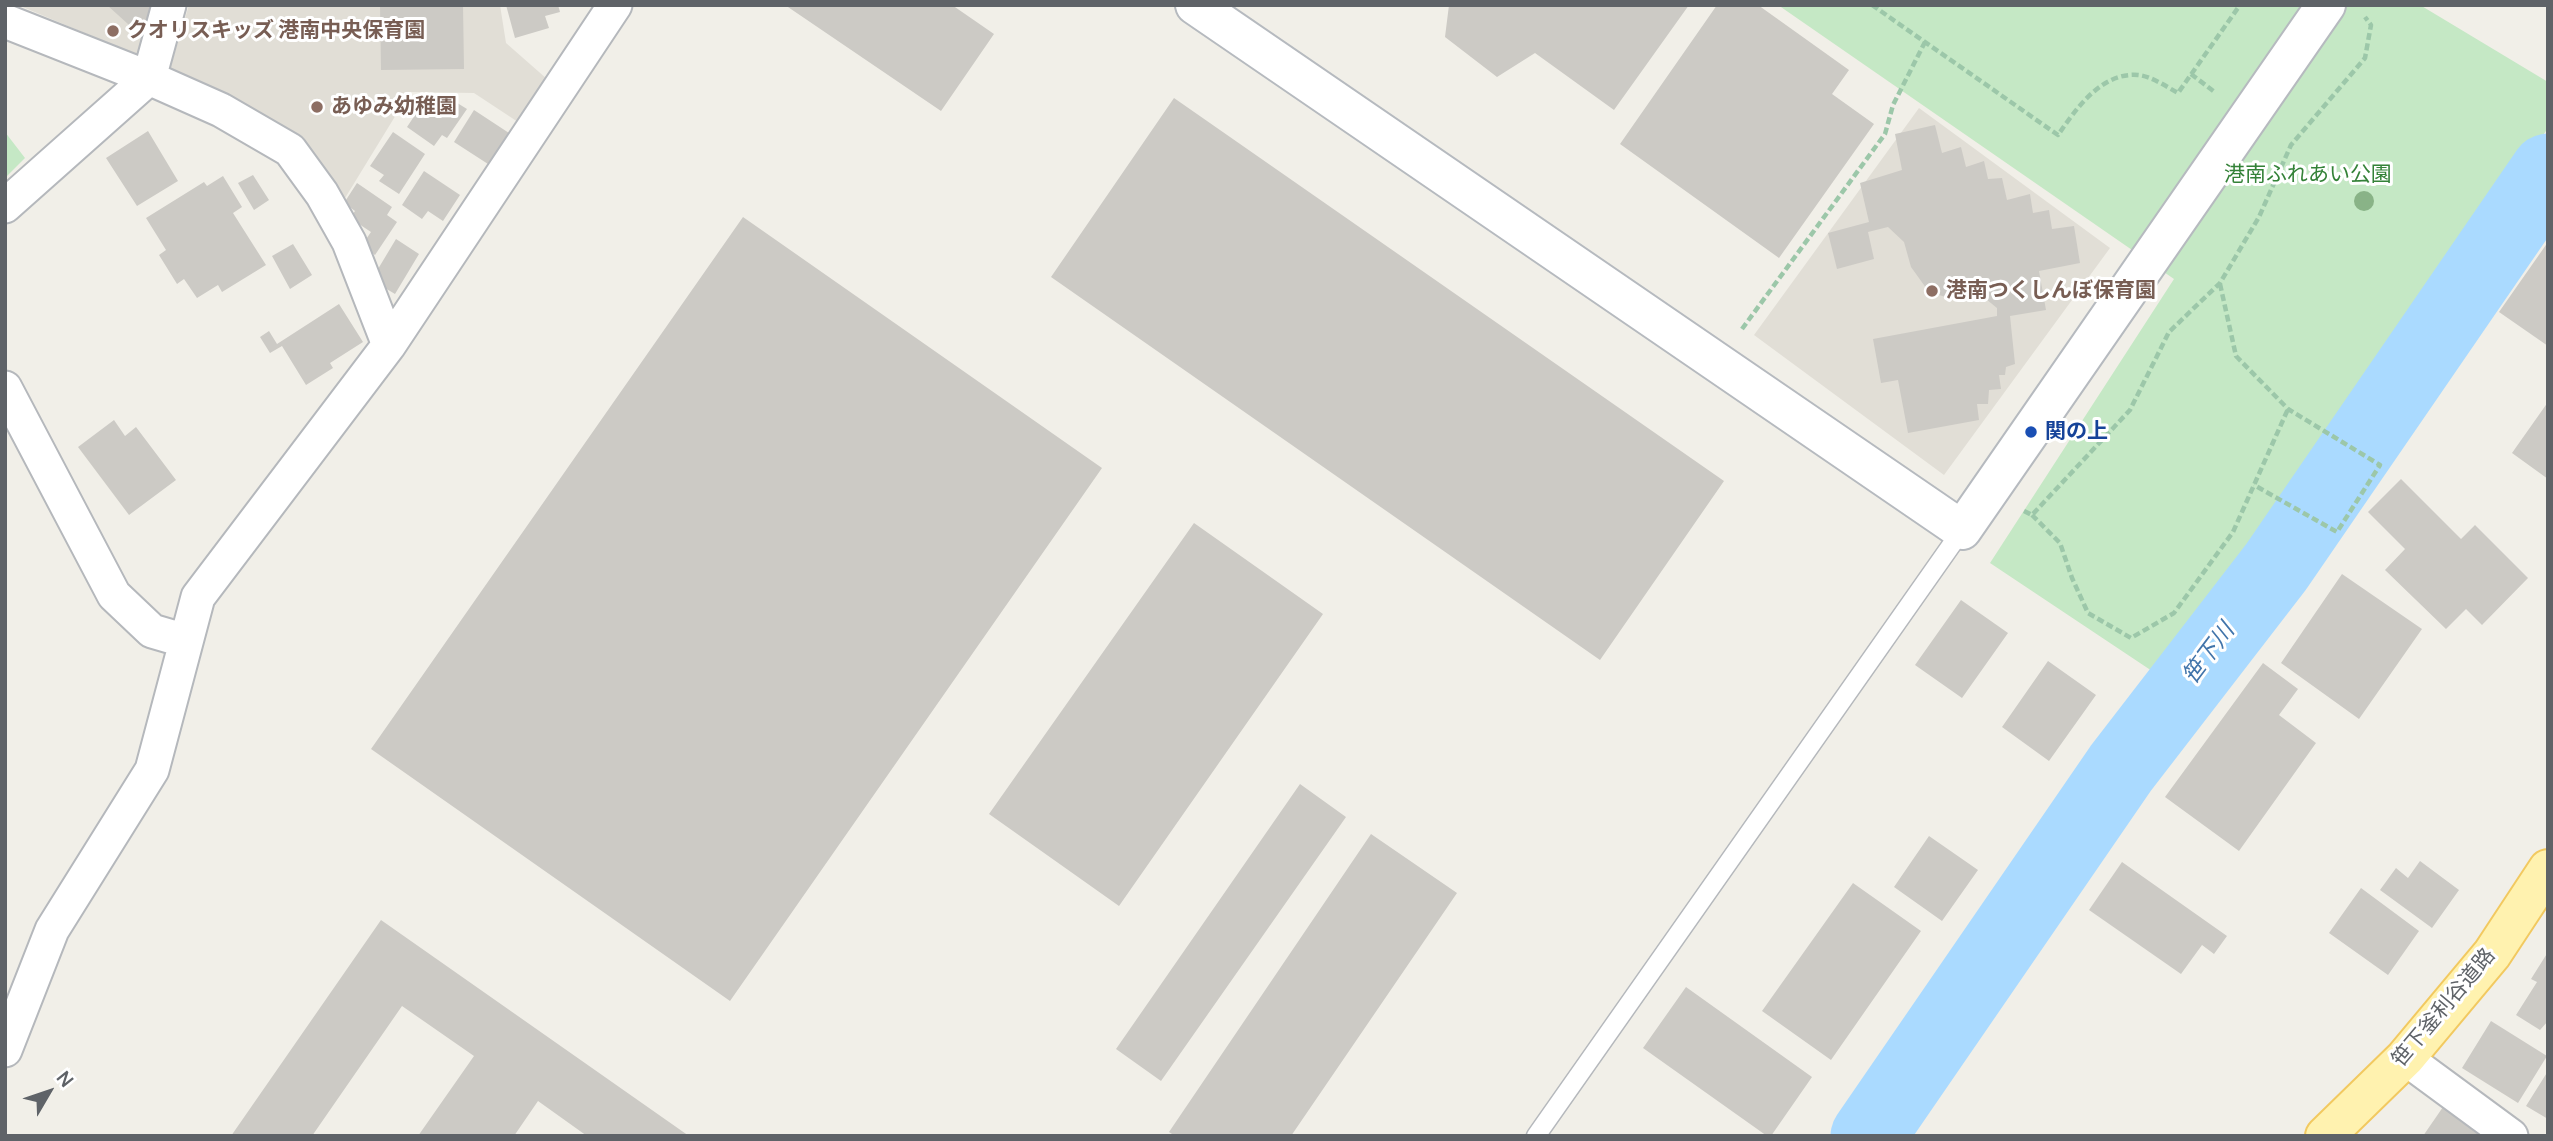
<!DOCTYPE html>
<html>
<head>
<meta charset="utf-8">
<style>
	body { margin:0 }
	#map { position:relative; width:2553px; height:1141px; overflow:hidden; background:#f1efe8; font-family:Manrope,sans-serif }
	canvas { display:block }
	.frame { position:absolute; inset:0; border:7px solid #5f6368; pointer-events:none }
	.north { position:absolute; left:14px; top:1057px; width:70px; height:70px; -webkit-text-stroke:5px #fff; paint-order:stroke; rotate:51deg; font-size:19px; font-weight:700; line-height:28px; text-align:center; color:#5f6368 }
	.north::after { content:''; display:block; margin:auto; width:24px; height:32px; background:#5f6368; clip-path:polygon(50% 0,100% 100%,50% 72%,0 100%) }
</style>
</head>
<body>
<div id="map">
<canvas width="2553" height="1141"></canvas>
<div class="frame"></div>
<div class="north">N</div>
</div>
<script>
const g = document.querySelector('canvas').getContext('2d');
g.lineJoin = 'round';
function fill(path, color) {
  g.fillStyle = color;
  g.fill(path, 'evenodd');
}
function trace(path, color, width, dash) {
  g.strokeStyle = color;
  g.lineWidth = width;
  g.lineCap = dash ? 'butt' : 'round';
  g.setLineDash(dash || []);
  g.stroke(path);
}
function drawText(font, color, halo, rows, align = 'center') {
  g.font = font + ' Manrope,"Noto Sans JP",sans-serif';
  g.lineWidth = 6;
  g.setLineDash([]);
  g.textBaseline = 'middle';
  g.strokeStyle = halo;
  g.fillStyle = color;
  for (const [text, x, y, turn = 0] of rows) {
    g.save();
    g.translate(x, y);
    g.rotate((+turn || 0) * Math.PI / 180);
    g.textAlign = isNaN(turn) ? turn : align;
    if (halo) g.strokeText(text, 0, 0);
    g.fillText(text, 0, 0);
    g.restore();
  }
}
fill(new Path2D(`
	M 18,5 L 157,5 L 139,56 Z
	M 189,5 L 500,5 L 506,43 L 547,79 L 518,122 L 474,93 L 410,92 L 342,203 L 169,72 Z
	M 1919,108 L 2110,248 L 1944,475 L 1754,335 Z`), '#e1ded6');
fill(new Path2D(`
	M 1778,5 L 2420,5 L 2548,82 L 2548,128 L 2164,679 L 1990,563 L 2174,279 Z
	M 5,132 L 25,158 L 5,178 Z`), '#c5e8c5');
trace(new Path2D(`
	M 1868,1136 L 2121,768 L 2276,567 L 2548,171`), '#aadaff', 75);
fill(new Path2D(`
	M 107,5 L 154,5 L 145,34 L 139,34 Z
	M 380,5 L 463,5 L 464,69 L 381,70 Z
	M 506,5 L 558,5 L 560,12 L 545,16 L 549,28 L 515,38 Z
	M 785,5 L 952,5 L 994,34 L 941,111 Z
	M 1449,5 L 1689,5 L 1614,110 L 1535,53 L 1497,77 L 1445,37 Z
	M 1717,5 L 1758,5 L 1849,70 L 1832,94 L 1874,124 L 1779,258 L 1620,144 Z
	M 423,93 L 448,110 L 454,101 L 467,109 L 447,138 L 442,135 L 434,146 L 407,127 L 415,115 L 410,111 Z
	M 1174,98 L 1724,481 L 1600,660 L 1051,277 Z
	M 474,110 L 509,133 L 488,164 L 454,142 Z
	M 1935,125 L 1942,153 L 1961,147 L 1966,167 L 1984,161 L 1988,179 L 2002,178 L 2007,200 L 2030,194 L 2033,213 L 2049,210 L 2052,229 L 2074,226 L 2080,263 L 2039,271 L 2046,310 L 2010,316 L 2015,364 L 2006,367 L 2005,375 L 1999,375 L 2001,389 L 1989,390 L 1988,404 L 1977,404 L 1979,420 L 1908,433 L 1898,380 L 1881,383 L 1873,339 L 1997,316 L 1997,308 L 1981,295 L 1956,300 L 1929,292 L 1911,267 L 1904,242 L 1888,227 L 1868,232 L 1874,259 L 1837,269 L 1828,233 L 1869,222 L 1860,183 L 1902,170 L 1895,134 Z
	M 148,131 L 178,181 L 137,206 L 106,158 Z
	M 393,132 L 425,154 L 399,194 L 379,181 L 384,175 L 370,166 Z
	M 424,171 L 460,195 L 443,221 L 428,211 L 422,219 L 402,205 Z
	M 253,175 L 269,200 L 254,210 L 238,183 Z
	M 223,176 L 242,207 L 233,213 L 266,265 L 222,292 L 218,285 L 197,298 L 184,279 L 177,284 L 159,255 L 166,250 L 146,218 L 204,182 L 207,186 Z
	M 357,183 L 392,207 L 387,215 L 397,222 L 375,255 L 362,245 L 371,232 L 350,218 L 355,211 L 344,203 Z
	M 743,217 L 1102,468 L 730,1001 L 371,749 Z
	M 396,239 L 419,254 L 395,294 L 385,288 L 378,269 Z
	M 2548,242 L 2548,346 L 2499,312 Z
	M 293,244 L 312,275 L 290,289 L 272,256 Z
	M 339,304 L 363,342 L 330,363 L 333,368 L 306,385 L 282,346 L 270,353 L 260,337 L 269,331 L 277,344 Z
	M 2548,402 L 2548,479 L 2512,453 Z
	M 114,420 L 125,436 L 136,427 L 176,480 L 129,515 L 78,447 Z
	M 2401,479 L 2461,539 L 2475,525 L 2528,578 L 2482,625 L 2466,609 L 2446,629 L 2385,570 L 2405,549 L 2368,512 Z
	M 1194,523 L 1323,614 L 1119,906 L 989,814 Z
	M 2342,574 L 2422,629 L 2359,719 L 2281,663 Z
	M 1961,600 L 2008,633 L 1962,698 L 1915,665 Z
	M 2048,661 L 2096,695 L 2049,761 L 2002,727 Z
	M 2263,663 L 2298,689 L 2279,715 L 2316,743 L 2239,851 L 2165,797 Z
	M 1300,784 L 1346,817 L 1161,1081 L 1116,1049 Z
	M 1371,834 L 1457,893 L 1291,1136 L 1175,1136 L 1169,1132 Z
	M 1929,836 L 1978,870 L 1942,921 L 1894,887 Z
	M 2420,861 L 2459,890 L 2432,928 L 2380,890 L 2396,868 L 2408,878 Z
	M 2122,862 L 2227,936 L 2214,954 L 2202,945 L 2181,974 L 2089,910 Z
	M 1853,883 L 1921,931 L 1831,1060 L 1762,1011 Z
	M 2361,888 L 2419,931 L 2388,975 L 2329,933 Z
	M 381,920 L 689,1136 L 587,1136 L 538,1101 L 514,1136 L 418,1136 L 474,1056 L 402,1006 L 312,1136 L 231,1136 Z
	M 2548,952 L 2548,1021 L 2540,1030 L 2516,1015 L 2537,982 L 2531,979 Z
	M 1686,987 L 1812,1077 L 1771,1136 L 1767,1136 L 1643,1048 Z
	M 2491,1021 L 2547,1056 L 2518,1103 L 2462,1068 Z
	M 2548,1071 L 2548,1119 L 2526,1106 Z
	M 2443,1107 L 2486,1136 L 2423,1136 Z`), '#cccac5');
const lane = new Path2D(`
	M 1536,1136 L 1962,530`);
const street = new Path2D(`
	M 5,21 L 149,78 L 221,110 L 290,150 L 322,194 L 349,242 L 389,345
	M 5,206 L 149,78 L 169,5
	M 5,388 L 114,595 L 152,631 L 186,641
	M 5,1050 L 52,930 L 152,770 L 198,597 L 389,345 L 615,5
	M 2405,1058 L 2511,1136`);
const secondary = new Path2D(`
	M 1195,5 L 1962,530 L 2326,5`);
const primary = new Path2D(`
	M 2325,1136 L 2405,1058 L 2492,954 L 2548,869`);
trace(lane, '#b5b8bc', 21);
trace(street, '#b5b8bc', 37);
trace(secondary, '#b6babf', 42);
trace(primary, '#f2c960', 42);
trace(new Path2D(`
	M 1872,5 L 2058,135 C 2076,109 2101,72 2138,75 C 2151,76 2167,87 2178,93 L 2240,5
	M 2191,74 L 2216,93
	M 2220,284 L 2236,356 L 2288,409 L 2380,465 L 2337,532 L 2254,485
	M 1742,329 L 1885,134 L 1893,105 L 1925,42
	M 2024,511 L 2032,515 L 2130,410 L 2169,332 L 2220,283 L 2259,217 L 2291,145 L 2365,58 L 2371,25 L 2365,17
	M 2032,515 L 2060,543 L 2072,578 L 2088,613 L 2131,638 L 2174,613 L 2233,532 L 2288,409`), '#9cc7a9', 4.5, [7, 3.5]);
trace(lane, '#fff', 18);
trace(street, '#fff', 33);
trace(secondary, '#fff', 38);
trace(primary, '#fff2af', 38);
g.fillStyle = '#89b387';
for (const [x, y] of [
	[2364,201]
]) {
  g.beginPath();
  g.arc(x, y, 10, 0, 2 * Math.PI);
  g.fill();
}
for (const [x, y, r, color] of [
	[113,31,7,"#8d6e63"],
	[317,107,7,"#8d6e63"],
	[1932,291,7,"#8d6e63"],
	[2031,432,7,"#1a4fb4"]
]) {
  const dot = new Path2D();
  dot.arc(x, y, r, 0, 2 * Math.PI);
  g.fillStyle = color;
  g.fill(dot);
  trace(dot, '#fff', 2.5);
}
drawText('bold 21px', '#785e54', '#fff', [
	["クオリスキッズ 港南中央保育園",127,31],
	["あゆみ幼稚園",331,107],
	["港南つくしんぼ保育園",1946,291]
], 'left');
drawText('21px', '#348238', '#fff', [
	["港南ふれあい公園",2308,175]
]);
drawText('bold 21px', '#164399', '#fff', [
	["関の上",2045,432]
], 'left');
drawText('21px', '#5f6368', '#fff', [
	["笹下釜利谷道路",2444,1008,-50]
]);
drawText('italic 23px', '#4174aa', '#fff', [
	["笹下川",2209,654,-53]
]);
</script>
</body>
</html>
